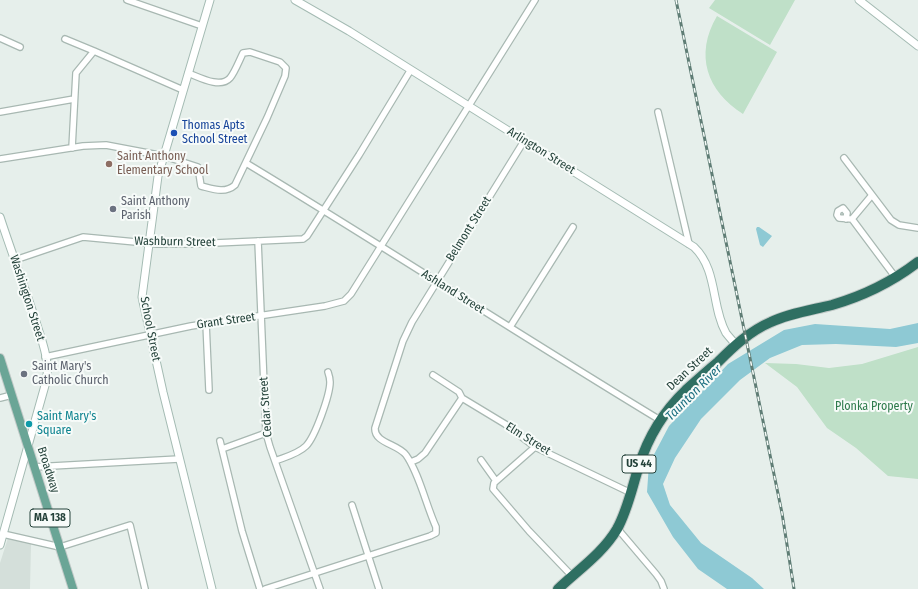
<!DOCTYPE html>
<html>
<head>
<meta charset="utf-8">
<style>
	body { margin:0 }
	canvas { display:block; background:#e6efeb }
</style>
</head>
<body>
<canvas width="918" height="589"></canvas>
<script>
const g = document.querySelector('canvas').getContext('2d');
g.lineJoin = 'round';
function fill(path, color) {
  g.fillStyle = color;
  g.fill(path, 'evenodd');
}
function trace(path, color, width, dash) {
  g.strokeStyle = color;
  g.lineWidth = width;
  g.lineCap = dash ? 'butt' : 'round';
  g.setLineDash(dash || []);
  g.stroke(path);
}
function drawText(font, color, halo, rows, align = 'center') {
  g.font = font + ' "Fira Sans Condensed",sans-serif';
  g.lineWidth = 4;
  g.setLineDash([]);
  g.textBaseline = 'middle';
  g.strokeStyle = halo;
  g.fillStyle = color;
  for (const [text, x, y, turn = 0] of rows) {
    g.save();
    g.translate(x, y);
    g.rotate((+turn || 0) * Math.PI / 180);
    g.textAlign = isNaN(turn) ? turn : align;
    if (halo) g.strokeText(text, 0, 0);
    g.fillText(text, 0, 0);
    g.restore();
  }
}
fill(new Path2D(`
	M 8,538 L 31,544 L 30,589 L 0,589 L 0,563 Z`), '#d4dfda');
fill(new Path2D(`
	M 715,0 L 795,0 L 770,45 L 709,8 Z
	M 717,16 L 777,52 L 743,114 C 707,91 694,55 717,16 Z
	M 918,347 L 918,479 L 888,476 L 856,448 L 827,428 L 797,387 L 765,363 L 796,364 L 829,368 L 862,364 Z`), '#bfe0c8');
fill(new Path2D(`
	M 757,227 L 759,227 L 772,236 L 763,247 L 760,245 L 756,229 Z
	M 918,323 L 918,343 L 896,347 L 836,344 L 802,345 L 770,358 L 740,380 L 701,419 L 675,458 L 663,484 L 670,505 L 701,543 L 752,578 L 764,589 L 727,589 L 698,569 L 673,537 L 647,492 L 649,464 L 669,426 L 728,364 L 784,330 L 815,324 L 890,329 Z`), '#8ec9d4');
const street = new Path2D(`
	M 127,0 L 202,26
	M 0,38 L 20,47
	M 65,39 L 94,51
	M 0,112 L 74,99
	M 658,112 L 689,244
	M 72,148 L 76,73 L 94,51 L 183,90
	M 844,158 L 891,220 L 899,225 L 918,228
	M 0,159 L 83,146 L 106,145 L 164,156 L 198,167 L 201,186 C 213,189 225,194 235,185 L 267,118 L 285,76 L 286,68 L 280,62 L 250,52 L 243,53 C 239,61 235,72 230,78 C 220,89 199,77 188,73
	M 246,163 C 385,247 521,336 660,420
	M 846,219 L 847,213 L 843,208 L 838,211 L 837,215 L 839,218 L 852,219
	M 852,219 L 896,278
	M 852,219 L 872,195
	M 258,241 L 266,433 L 270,447 L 320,589
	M 15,260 L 83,237 L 157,244 L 193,244 L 303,239 L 307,236 L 359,155 L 410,71
	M 206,323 L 209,390
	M 510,327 L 573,227
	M 45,357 L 191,326 L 325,306 L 344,301 L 351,294 L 535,0
	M 433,375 L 459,392 L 462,398 L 505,424 L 535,447 L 631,493
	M 0,398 L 12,395
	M 220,441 L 242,531 L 260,589
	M 535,447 L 494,483 L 493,489 L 529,531 L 572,576
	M 222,449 L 266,433
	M 481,460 L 496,481
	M 275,461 C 285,457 298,454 306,446 C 315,437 330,395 330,382 C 330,378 329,375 328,372
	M 411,462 L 418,459 L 425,453 L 462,398
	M 34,467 L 179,459
	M 352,505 L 379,589
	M 617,528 L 656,574 L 661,581 L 664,589
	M 3,534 L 60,547 L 130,525 L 145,589
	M 265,589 L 430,536 L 436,533 L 436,527 C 426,505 419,473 406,455 C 398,444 374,443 375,428 L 403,341 L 412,322 L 524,141`);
const secondary = new Path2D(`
	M 210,0 L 158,176 L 142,297 L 163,392 L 212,589
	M 295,0 L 349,31 L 694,247 C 718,270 711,306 726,333 C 729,337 733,341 736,345
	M 859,0 L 918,46
	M 0,217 C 11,251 24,285 35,319 C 41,338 51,362 46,382 L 0,545`);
const primary = new Path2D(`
	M 0,358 L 73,589`);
const highway = new Path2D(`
	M 558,589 C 578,570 603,553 617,529 C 628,509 632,487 639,466 C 648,437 664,411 686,390 C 697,380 707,371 718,362 C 734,346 750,331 771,322 C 790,313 812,310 832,305 C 863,296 892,282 918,262`);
trace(street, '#a8b8b2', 8);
trace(secondary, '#a4bbb3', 9);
trace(primary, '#c2cac8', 10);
trace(highway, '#c2cac8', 12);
trace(street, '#fff', 5.5);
trace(secondary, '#fff', 7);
trace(primary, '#6aa596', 8);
trace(highway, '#2f6f62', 10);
const rail = new Path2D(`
	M 676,0 L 782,513 L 794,589`);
trace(rail, '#5f7d75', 3);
trace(rail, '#f7fbf9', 1.5, [4.5]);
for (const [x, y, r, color] of [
	[174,133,4,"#1a4fb4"],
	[109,164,4,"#8d6e63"],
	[113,209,4,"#6b7280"],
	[24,374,4,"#6b7280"],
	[29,424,4,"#0f9aa8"]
]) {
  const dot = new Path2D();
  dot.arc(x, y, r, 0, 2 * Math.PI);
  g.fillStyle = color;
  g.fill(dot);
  trace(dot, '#f7fbf9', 1.5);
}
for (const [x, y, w] of [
	[639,464,34],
	[50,518,40]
]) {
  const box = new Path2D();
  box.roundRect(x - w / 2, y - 9, w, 18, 3);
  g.fillStyle = '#f7fbf9';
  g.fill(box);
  trace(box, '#24423a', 1);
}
drawText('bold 11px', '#24423a', null, [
	["US 44",639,464],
	["MA 138",50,518]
]);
drawText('12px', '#164399', '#f7fbf9', [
	["Thomas Apts",182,126],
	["School Street",182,140]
], 'left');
drawText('12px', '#24423a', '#f7fbf9', [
	["Arlington Street",541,151,32],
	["Belmont Street",469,229,-58],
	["Washburn Street",175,242,1],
	["Ashland Street",453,292,32],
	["Washington Street",27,298,72],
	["Grant Street",226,321,-8],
	["School Street",150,329,79],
	["Dean Street",690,369,-43],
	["Cedar Street",266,407,-94],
	["Elm Street",528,439,32],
	["Broadway",48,470,72]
]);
drawText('12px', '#785e54', '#f7fbf9', [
	["Saint Anthony",117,157],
	["Elementary School",117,171]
], 'left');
drawText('12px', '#5b616d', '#f7fbf9', [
	["Saint Anthony",121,202],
	["Parish",121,216],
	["Saint Mary's",32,367],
	["Catholic Church",32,381]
], 'left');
drawText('12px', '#2d7a4b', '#f7fbf9', [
	["Plonka Property",874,407]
]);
drawText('12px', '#0d838f', '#f7fbf9', [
	["Saint Mary's",37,417],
	["Square",37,431]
], 'left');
drawText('italic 13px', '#1c6f80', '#f7fbf9', [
	["Taunton River",694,393,-45]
]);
</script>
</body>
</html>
